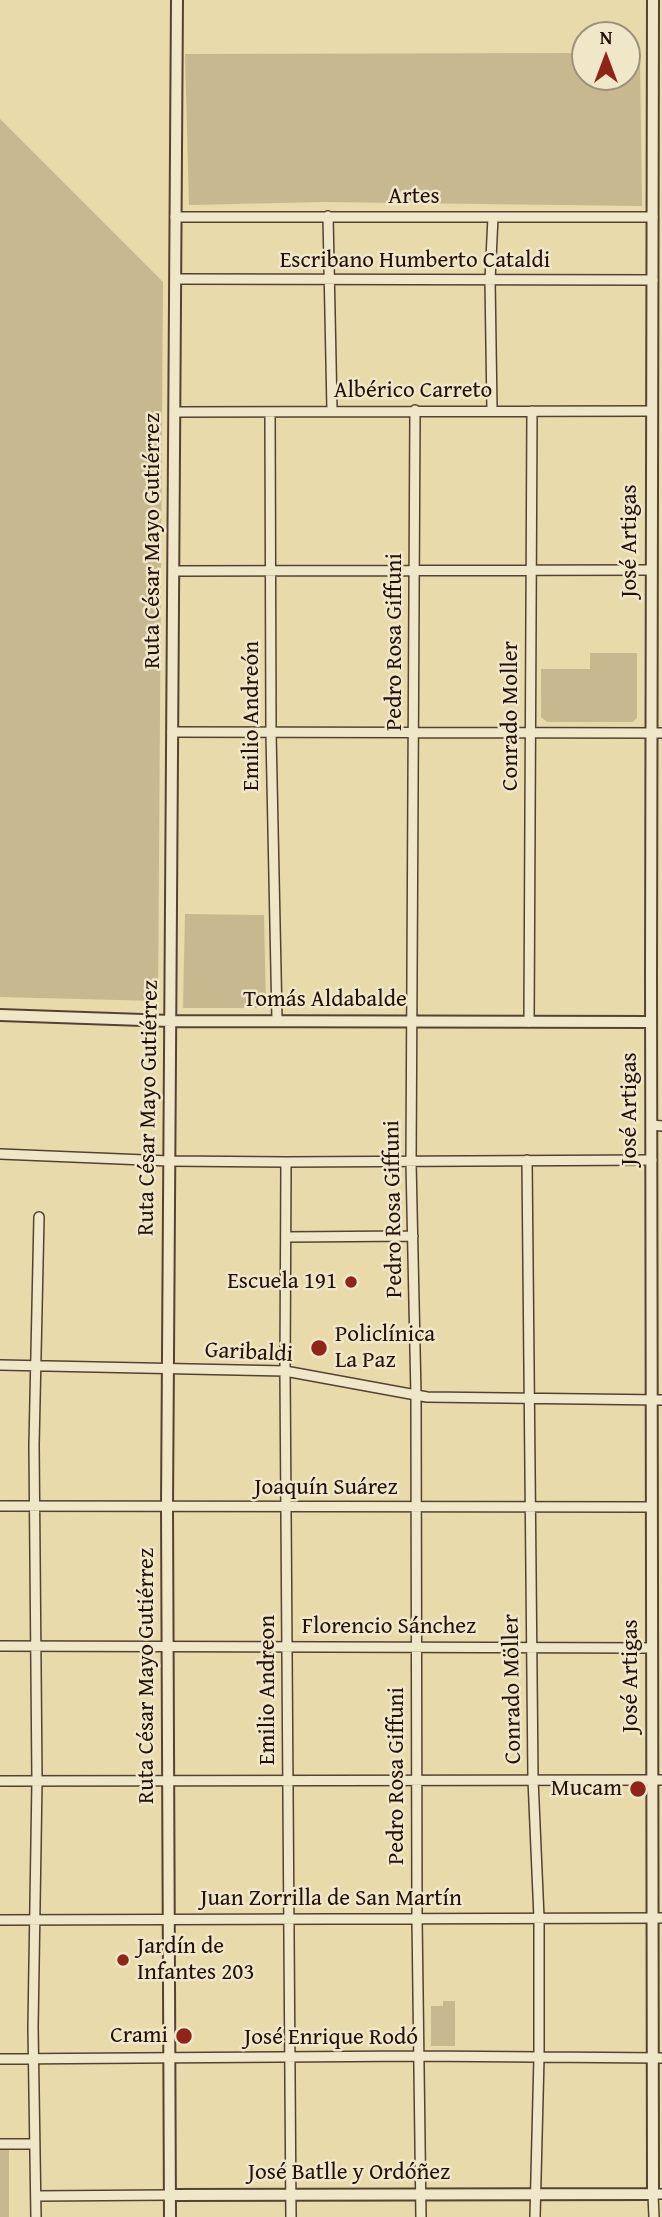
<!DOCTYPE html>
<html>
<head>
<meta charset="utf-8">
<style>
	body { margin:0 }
	#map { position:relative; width:662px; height:2217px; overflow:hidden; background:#e8daab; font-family:"Gentium Book Plus",serif }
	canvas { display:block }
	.north { position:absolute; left:571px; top:21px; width:70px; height:70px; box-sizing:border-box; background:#f0e7c8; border:2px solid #9e917b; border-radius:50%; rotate:0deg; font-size:19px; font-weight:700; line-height:28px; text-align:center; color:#241008 }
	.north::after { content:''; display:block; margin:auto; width:24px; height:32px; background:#8f2418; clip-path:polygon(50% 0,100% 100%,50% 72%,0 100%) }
</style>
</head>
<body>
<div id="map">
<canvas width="662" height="2217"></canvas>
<div class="north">N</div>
</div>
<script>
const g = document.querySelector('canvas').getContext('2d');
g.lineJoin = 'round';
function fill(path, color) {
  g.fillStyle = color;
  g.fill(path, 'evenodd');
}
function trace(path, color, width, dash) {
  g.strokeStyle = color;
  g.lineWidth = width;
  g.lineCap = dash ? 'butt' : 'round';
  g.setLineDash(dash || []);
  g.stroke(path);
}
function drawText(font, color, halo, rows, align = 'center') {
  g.font = font + ' "Gentium Book Plus",serif';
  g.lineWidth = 5;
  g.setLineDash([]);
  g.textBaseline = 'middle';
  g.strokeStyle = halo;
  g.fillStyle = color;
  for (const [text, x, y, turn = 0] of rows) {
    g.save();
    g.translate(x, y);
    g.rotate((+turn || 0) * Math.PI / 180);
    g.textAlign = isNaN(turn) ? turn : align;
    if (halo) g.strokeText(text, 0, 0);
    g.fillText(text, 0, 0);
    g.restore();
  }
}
fill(new Path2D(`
	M 585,53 L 585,77 L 627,77 L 627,53 L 640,53 L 642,206 L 323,202 L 189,205 L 185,54 Z
	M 0,119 L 163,282 L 158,1001 L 0,997 Z
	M 590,653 L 637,653 L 637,718 L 633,722 L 547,722 L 541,717 L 541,669 L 590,669 Z
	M 185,914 L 264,915 L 266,1008 L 183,1008 Z
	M 443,2001 L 455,2001 L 455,2046 L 431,2046 L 431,2006 L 443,2006 Z
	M 0,2149 L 9,2149 L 9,2217 L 0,2217 Z`), '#c7b88f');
const minor = new Path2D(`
	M 328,216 L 332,410
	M 175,217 L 653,217
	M 176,279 L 653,280
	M 415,410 L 411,1162 L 416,1396 L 417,1918 L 421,2217
	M 492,410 L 490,280 L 493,217
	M 175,412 L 652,411
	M 270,412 L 271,733 L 277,1020
	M 174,571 L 651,570
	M 172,732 L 662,733
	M 529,1022 L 532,411
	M 652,1125 L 662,1126
	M 0,1154 L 169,1161 L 286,1162 L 652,1160
	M 527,1160 L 533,1779 L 539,1918 L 539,2057 L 535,2217
	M 286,1162 L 285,1371 L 291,2217
	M 286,1237 L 413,1236
	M 0,1365 L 285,1371 L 427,1397 L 662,1400
	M 0,1506 L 651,1507
	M 0,1646 L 652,1648
	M 0,1781 L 662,1780
	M 0,1920 L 662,1918
	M 0,2059 L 418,2056 L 662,2058
	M 0,2144 L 35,2144
	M 36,2196 L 170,2195
	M 36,2217 L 33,2027 L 37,1781 L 34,1445 L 39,1217
	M 654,2217 L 653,2194 L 662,2194`);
const tertiary = new Path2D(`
	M 0,1015 L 171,1021 L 651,1022
	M 170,2195 L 653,2194 L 651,971 L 653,0
	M 170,2217 L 167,1506 L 177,0`);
trace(minor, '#554231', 12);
trace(tertiary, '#554231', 14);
trace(minor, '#f0e7c8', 9);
trace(tertiary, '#f0e7c8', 10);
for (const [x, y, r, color] of [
	[351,1282,7,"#8f2418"],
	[319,1348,9,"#8f2418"],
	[638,1789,9,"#8f2418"],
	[123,1960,7,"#8f2418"],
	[184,2036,9,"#8f2418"]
]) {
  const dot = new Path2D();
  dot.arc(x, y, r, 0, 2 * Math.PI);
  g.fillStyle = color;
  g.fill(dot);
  trace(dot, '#f0e7c8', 2.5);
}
drawText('23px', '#241008', '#f0e7c8', [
	["Artes",414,197],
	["Escribano Humberto Cataldi",415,261],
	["Albérico Carreto",413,391],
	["Ruta César Mayo Gutiérrez",153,541,-90],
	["José Artigas",630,541,-90],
	["Pedro Rosa Giffuni",395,642,-90],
	["Emilio Andreón",252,716,-90],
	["Conrado Moller",511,716,-90],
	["Tomás Aldabalde",325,1000],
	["Ruta César Mayo Gutiérrez",149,1108,-89],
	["José Artigas",630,1109,-90],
	["Pedro Rosa Giffuni",394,1209,-91],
	["Garibaldi",249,1353,3],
	["Joaquín Suárez",326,1488],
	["Florencio Sánchez",389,1627],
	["Ruta César Mayo Gutiérrez",147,1676,-90],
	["José Artigas",631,1676,-90],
	["Conrado Möller",513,1689,-91],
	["Emilio Andreon",268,1690,-90],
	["Pedro Rosa Giffuni",397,1776,-90],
	["Juan Zorrilla de San Martín",331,1899],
	["José Enrique Rodó",331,2038],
	["José Batlle y Ordóñez",349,2173]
]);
drawText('23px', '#241008', '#f0e7c8', [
	["Escuela 191",337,1282],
	["Policlínica",335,1335,"left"],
	["La Paz",335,1361,"left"],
	["Mucam",622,1789],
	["Jardín de",137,1947,"left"],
	["Infantes 203",137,1973,"left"],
	["Crami",168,2036]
], 'right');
</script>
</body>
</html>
